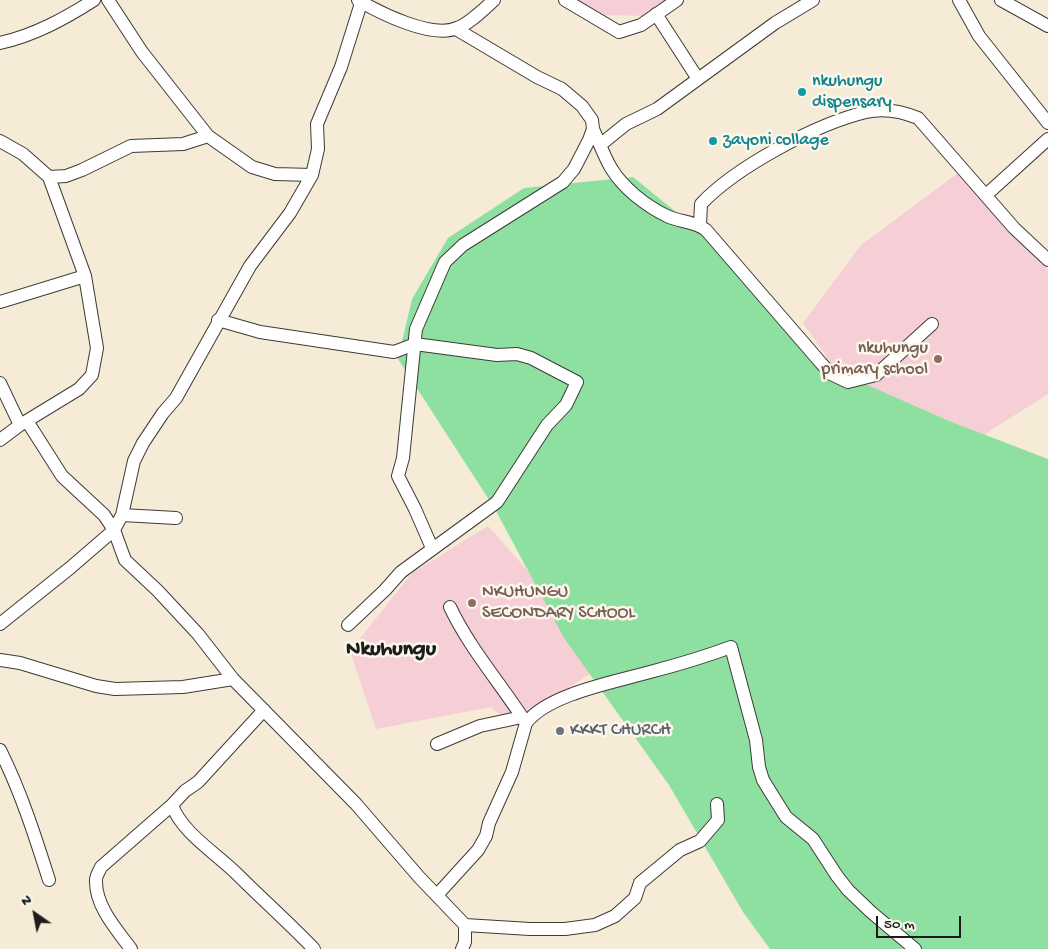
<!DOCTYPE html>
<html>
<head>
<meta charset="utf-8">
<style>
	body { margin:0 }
	#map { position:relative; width:1048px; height:949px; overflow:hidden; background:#f5ebd6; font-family:"Gochi Hand",sans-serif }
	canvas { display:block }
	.north { position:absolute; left:10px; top:889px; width:50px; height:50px; -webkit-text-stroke:4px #fbf7ec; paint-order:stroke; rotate:327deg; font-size:14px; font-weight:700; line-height:20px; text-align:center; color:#1c1c1c }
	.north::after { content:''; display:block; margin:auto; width:18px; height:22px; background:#1c1c1c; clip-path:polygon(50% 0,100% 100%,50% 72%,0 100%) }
	.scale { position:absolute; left:876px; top:916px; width:85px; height:22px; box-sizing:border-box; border:2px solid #1c1c1c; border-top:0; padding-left:6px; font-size:15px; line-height:18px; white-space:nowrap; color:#1c1c1c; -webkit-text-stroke:4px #fbf7ec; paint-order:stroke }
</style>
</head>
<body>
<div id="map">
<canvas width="1048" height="949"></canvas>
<div class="north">N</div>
<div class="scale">50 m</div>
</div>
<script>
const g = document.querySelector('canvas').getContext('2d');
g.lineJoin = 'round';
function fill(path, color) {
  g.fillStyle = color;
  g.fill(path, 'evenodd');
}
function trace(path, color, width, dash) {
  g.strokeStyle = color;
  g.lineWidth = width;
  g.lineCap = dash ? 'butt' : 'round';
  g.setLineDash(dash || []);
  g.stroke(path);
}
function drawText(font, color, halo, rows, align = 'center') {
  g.font = font + ' "Gochi Hand",sans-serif';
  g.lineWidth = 5;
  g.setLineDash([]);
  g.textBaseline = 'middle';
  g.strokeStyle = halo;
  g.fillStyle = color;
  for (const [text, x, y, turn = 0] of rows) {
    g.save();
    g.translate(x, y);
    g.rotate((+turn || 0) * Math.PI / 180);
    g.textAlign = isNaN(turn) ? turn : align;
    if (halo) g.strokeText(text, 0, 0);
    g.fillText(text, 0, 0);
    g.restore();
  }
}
fill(new Path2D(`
	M 577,0 L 667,0 L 648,16 L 602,15 Z
	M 958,173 L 1048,270 L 1048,394 L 913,480 L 803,323 L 861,245 Z
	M 488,526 L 584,634 L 591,673 L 512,725 L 491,707 L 376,729 L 350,651 L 412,573 Z`), '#f6cfd6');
fill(new Path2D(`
	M 633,177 L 741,265 L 820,364 L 949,421 L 1048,459 L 1048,949 L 770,949 L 743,912 L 669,785 L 564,638 L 495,509 L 398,359 L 412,299 L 448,238 L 524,188 Z`), '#8de0a0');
const minor = new Path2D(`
	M 108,0 L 142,52 L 208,136
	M 358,0 C 380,13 432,39 457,28 C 469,24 484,9 494,0
	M 565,0 L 619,32 L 641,25 L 677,0
	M 959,0 L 979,36 L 1048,123
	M 1001,0 L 1048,26
	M 656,14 L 698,79
	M 0,43 C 35,35 64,19 94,0
	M 593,129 C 599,142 604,156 611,168 C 623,188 646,206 667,216 C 679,222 695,221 706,230 L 821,363 L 831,374 L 848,382 L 876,375 L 932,324
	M 0,141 L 23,154 L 49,177 L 85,276 L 97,348 L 92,375 L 79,389 L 20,425 L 0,440
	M 600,145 L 626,124 L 657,109 L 775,23 L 813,0
	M 49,177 L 66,176 L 82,170 L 131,146 L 183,144 L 208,136 L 252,167 L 275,174 L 312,175
	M 986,195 L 1048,139
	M 700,225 L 701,204 C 736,167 816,124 866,112 C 883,108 901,111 918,118 L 1014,228 L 1048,260
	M 0,302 L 85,276
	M 218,320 L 260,332 L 394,352 L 415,344 L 497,355 L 517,354 L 531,358 L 577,382 L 566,405 L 547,425 L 497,502 L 401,572 L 385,590 L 348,625
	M 0,383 L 20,425
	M 27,421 L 62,476 L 104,515 L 114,530 L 125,560 L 158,591 L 198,634 L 233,679 L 356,804 L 419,877 L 465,925 L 465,942 L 462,949
	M 122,515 L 176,518
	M 432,548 L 415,509 L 398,476 L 403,458 L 416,329 L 445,262 L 463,245 L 563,182 L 574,169 L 589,140 L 593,129 L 592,120 L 582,106 L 562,89 L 537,77 L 456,29
	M 450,607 C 470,649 501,684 526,723
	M 0,624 L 70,568 L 114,530 L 122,515 L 134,461 L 143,443 L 163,413 L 176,398 L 250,266 L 290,213 L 312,175 L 318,149 L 317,124 L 341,67 L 362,0
	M 0,660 L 20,663 L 96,686 L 115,689 L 183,687 L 233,679
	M 264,710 L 198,782 L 185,791 L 172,805 C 182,833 216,853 237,874 C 262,899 289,923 314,949
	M 437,744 L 480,726 L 522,717
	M 0,750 C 21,792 35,836 49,880
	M 437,895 L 478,850 L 486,836 L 489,823 L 512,772 L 526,723 C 548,694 615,682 650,672 C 677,665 704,657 731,647 L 756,740 L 759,767 L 763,780 L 771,793 L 786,817 L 813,839 L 837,876 L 848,890 L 871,912 L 915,949
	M 465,925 L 530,929 L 565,929 L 595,925 L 615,916 L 635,898 L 640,883 L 680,850 L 700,841 L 718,820 L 717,804
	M 131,949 C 117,930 96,907 96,882 C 95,877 99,872 101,867 L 172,805`);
trace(minor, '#3d3b38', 14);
trace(minor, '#fff', 12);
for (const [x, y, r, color] of [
	[802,92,5,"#0f9aa8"],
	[713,141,5,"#0f9aa8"],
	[938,359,5,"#8d6e63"],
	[472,603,5,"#8d6e63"],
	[560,731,5,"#6b7280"]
]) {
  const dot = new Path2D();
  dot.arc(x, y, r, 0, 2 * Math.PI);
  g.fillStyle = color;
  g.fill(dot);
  trace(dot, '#fbf7ec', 2);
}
drawText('18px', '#0d838f', '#fbf7ec', [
	["nkuhungu",812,82],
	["dispensary",812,103],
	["zayoni collage",723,141]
], 'left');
drawText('18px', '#785e54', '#fbf7ec', [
	["nkuhungu",928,349],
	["primary school",928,370],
	["NKUHUNGU",482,593,"left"],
	["SECONDARY SCHOOL",482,614,"left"]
], 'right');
drawText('18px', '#5b616d', '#fbf7ec', [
	["KKKT CHURCH",570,731]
], 'left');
drawText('bold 22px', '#1c1c1c', '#fbf7ec', [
	["Nkuhungu",391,651]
]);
</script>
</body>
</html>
